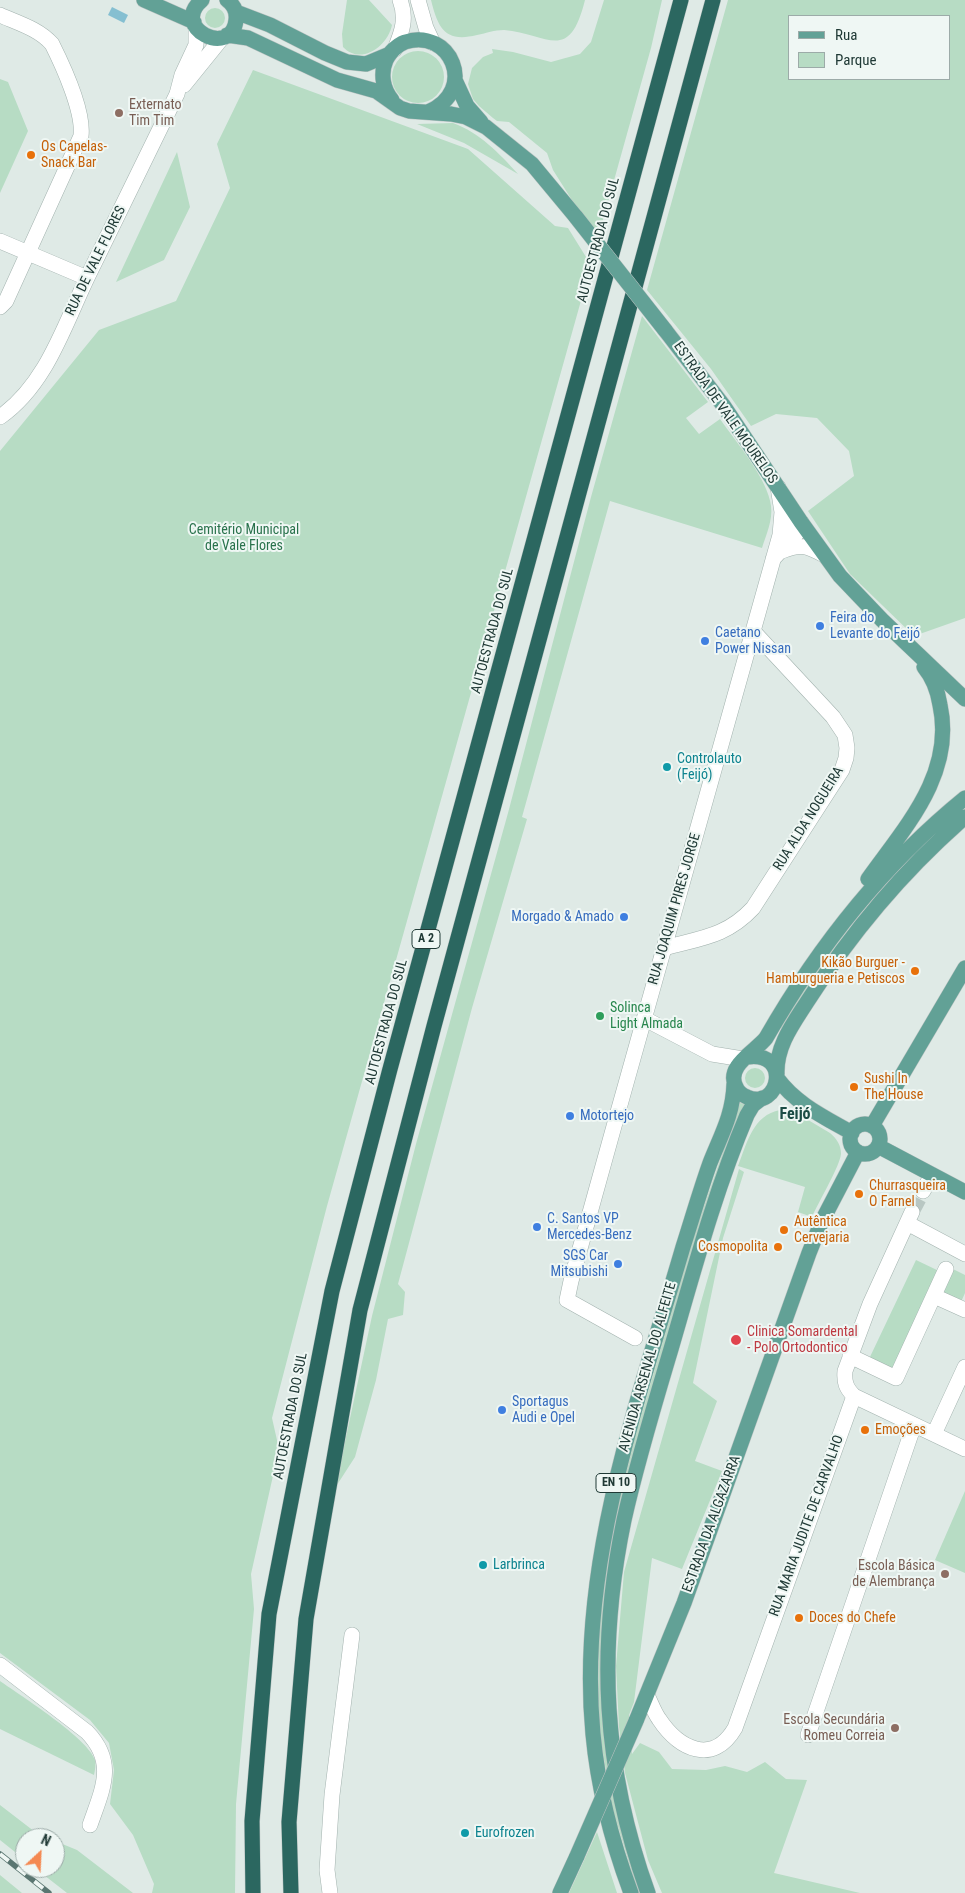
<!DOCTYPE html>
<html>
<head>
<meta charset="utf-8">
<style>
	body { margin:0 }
	#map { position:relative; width:965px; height:1893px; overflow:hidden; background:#dfeae6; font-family:"Roboto Condensed",sans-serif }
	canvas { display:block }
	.legend { position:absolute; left:788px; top:15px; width:162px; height:65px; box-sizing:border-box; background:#eff7f4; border:1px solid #9caba8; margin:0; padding:6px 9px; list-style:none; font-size:15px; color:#203a36 }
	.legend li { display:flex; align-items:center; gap:10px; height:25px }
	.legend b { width:25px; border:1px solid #9caba8 }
	.north { position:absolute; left:15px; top:1828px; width:50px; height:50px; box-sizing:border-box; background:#eff7f4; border:1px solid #9caba8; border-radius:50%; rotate:25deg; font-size:14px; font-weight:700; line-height:20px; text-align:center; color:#203a36 }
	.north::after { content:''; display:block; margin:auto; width:18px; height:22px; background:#f48952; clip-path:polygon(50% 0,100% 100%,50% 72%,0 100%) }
</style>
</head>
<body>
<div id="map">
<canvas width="965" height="1893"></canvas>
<ul class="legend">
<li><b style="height:6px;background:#62a196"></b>Rua</li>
<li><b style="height:14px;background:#b7dcc4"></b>Parque</li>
</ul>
<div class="north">N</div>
</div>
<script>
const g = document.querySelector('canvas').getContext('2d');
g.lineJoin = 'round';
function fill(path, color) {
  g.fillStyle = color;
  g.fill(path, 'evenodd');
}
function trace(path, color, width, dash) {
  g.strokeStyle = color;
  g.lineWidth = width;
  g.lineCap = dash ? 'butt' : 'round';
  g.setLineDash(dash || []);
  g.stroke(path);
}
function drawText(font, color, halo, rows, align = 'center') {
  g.font = font + ' "Roboto Condensed",sans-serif';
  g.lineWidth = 4;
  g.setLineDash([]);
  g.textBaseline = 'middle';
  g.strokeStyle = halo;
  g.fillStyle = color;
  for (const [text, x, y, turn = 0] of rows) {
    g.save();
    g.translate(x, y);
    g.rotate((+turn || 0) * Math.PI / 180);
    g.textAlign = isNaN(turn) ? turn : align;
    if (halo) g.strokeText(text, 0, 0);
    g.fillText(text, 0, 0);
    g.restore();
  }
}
fill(new Path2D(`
	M 347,0 L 369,0 L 392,25 C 388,46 361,66 343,47 L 342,34 Z
	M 431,0 L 585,0 C 569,64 549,34 504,30 C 494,30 487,33 477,35 C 445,43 438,28 431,0 Z
	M 604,0 L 662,0 L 651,48 L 599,234 L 575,205 L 553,170 L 547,153 L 509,122 L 497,121 L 493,118 L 479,106 L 473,99 L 468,84 L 472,68 L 483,57 L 493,53 L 492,49 L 513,52 L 551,62 L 580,54 L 591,42 Z
	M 728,0 L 965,0 L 965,618 L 914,636 L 850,574 L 808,511 L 854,476 L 849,451 L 817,418 L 776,414 L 751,426 L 711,369 L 647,290 ZM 789,16 L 949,16 L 949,79 L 789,79 Z
	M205 18a10 10 0 1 1 20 0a10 10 0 1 1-20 0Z
	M392 77a26 26 0 1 1 52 0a26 26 0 1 1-52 0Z
	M 253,70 L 468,149 L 555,226 L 568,228 L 591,265 L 327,1206 L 272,1418 L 279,1449 L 251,1574 L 254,1609 L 236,1804 L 235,1893 L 152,1893 L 154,1884 L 133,1835 L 110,1804 L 114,1770 L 109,1743 L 90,1720 L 0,1653 L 0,451 L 99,330 L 176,301 L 230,188 L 217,144 Z
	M 0,79 L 8,82 L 28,131 L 0,193 Z
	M 453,123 C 480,133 499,153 518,174 L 464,143 L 417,124 Z
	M 177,152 L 190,207 L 164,260 L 116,282 Z
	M 642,316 L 708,402 L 686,418 L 699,434 L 720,419 C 736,442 768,479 771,506 C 773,520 766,535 762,548 L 610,501 L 522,817 L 527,819 L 472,1008 L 398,1284 L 405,1292 L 403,1315 L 388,1319 L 376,1380 L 355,1457 L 335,1488 L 372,1316 L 416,1144 L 508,813 L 591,497 Z
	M 917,849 L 919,850 C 864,903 820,964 782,1029 L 780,1027 L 797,998 L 857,915 Z
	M745 1078a10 10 0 1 1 20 0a10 10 0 1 1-20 0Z
	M 740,1103 L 745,1104 L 738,1119 L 602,1621 C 597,1720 607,1800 641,1893 L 638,1893 L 613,1810 L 601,1742 L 598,1700 L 599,1621 L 613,1524 L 636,1434 L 695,1232 Z
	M 780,1110 L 793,1111 L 830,1133 C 837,1139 841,1145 841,1154 C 840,1166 818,1203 812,1217 L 798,1212 L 805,1187 L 738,1166 C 747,1143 753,1115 780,1110 Z
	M 739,1169 L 744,1172 L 723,1238 L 693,1383 L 717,1401 L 695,1461 L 722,1471 L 682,1569 L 652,1558 L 634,1702 L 629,1715 L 632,1754 L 640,1743 L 659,1752 L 672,1769 L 706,1770 L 725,1766 L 747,1772 L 765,1762 L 786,1779 L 807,1780 L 774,1873 L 860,1893 L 662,1893 L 648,1860 L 625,1773 L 619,1727 L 616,1666 L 624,1572 Z
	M 916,1260 L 939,1271 L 892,1370 L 869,1359 Z
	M 953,1269 L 965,1275 L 965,1293 L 961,1302 L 942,1293 Z
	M 965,1491 L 965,1573 L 935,1560 Z
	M 0,1681 C 21,1696 88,1738 95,1760 C 96,1764 95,1771 94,1775 L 0,1729 Z
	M 0,1805 L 39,1835 L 47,1838 L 25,1838 L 25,1860 L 0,1840 Z
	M 597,1832 L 617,1893 L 569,1893 Z
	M 55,1841 L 77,1850 L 133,1893 L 67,1893 L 35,1868 L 55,1868 Z
	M 0,1875 L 22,1893 L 0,1893 Z`), '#b7dcc4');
fill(new Path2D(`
	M 112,7 L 128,15 L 124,23 L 108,15 Z`), '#85bfd1');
trace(new Path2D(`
	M 912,1212 L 923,1191`), '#b9c7c3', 15, [15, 8]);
const minor = new Path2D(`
	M 418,0 L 426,28 L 433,43
	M 0,15 C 18,23 39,29 52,44 C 63,66 84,112 81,136 L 6,301 L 0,307
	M 395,49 C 402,32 407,18 400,0
	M 184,85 L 222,38
	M 0,241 L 87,278
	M 0,417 C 46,385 64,326 87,278 C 117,216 147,155 177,94 L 182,75 L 196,45 L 196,28
	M 778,487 L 782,512 L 780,535
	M 782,551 C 801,543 807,546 824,555
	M 664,948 C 700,938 726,937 753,908 L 842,770 L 846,758 L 847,748 L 845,735 L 833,717 L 753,631
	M 645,1019 L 712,1054 L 743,1059
	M 923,1191 L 932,1175
	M 912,1212 L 870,1304 L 845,1371 C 844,1382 846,1388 854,1396 L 965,1449
	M 907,1223 L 965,1254
	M 934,1296 L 965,1310
	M 635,1338 L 567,1300 L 571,1281 C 640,1032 710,783 780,535 C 786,527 790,522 801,522 L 800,530 L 773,559
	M 850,1356 L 896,1378 L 946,1269
	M 934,1434 L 965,1367
	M 0,1665 L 87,1732 C 117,1763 102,1790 90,1825
	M 647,1695 C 651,1703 654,1712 659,1719 C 679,1749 713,1766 735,1728 L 854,1396
	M 808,1735 L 914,1425
	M 330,1893 L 327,1870 L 332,1795 L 352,1635`);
const major = new Path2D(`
	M 144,0 L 194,22
	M 202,0 C 169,28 232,59 236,20 C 237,12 234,5 227,0
	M 236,12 L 270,25 L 325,53 L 347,62 L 366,64 L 390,54
	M 227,35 L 248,38 L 337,80 L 376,91 L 400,108 L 409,111 L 451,114 L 466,117 L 486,127 L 532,164 L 576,217
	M 455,80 L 467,106 L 481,122
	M 392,100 C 383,89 380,74 386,60 C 389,53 397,45 405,42 C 450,27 479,90 428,112
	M 665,330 L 723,405 L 801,522 L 840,576 L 882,620 L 965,699
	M 868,879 C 905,827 955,774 940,705 C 938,692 933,678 924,667
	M 747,1057 C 792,1050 780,1112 747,1097 C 742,1095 738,1092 736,1087 C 725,1066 755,1052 766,1038 C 818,947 884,864 965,798
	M 777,1074 C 776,1046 793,1024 807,1002 C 851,933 903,871 965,817
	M 777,1078 C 796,1104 824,1117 852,1133
	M850 1139a15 15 0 1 1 30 0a15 15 0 1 1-30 0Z
	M 872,1126 L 965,968
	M 878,1146 L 965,1192
	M 636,1721 L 684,1603 L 809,1253 L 821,1223 L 858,1152
	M 560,1893 L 577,1856
	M 631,1893 C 612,1842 598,1788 593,1734 C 577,1567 637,1405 683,1247 C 692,1219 700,1191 710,1163 C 721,1135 733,1115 734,1084
	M 648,1893 C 603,1768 597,1650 624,1520 C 637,1462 654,1406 671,1349 C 694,1270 715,1191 747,1115 L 753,1105 L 762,1098`);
const highway = new Path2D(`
	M 253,1893 L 252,1821 L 269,1614 L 332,1291 L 390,1069 L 681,0
	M 291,1893 L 289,1822 L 306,1619 L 360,1310 L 434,1026 L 713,0`);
trace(minor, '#a2b2ae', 16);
trace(major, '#bcc4c3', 16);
trace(highway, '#bcc4c3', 16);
trace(minor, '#fff', 15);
trace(major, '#62a196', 15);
trace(highway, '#2b6760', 15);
const rail = new Path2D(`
	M 0,1854 L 49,1893`);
trace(rail, '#5a7671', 5.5);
trace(rail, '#eff7f4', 4, [11]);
const majorBridge = new Path2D(`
	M 576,217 L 665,330
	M 577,1856 L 636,1721`);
trace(majorBridge, '#bcc4c3', 16, []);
trace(majorBridge, '#62a196', 15);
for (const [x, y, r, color] of [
	[119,113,5,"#8d6e63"],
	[31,155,5,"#e8710a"],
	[820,626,5,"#3f7fe0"],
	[705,641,5,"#3f7fe0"],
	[667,767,5,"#0f9aa8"],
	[624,917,5,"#3f7fe0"],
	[915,971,5,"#e8710a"],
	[600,1016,5,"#2e9e5b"],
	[854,1087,5,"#e8710a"],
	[570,1116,5,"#3f7fe0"],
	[859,1194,5,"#e8710a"],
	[537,1227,5,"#3f7fe0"],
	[784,1230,5,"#e8710a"],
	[778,1247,5,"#e8710a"],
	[618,1264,5,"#3f7fe0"],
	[736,1340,6,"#e0444e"],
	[502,1410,5,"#3f7fe0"],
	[865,1430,5,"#e8710a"],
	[483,1565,5,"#0f9aa8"],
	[945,1574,5,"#8d6e63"],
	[799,1618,5,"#e8710a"],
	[895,1728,5,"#8d6e63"],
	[465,1833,5,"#0f9aa8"]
]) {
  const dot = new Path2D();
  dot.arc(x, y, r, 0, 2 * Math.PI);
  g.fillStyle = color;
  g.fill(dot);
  trace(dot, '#eff7f4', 2);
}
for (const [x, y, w] of [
	[426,939,28],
	[616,1483,40]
]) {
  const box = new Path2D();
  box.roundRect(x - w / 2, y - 9.5, w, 19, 4);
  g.fillStyle = '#eff7f4';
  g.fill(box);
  trace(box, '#203a36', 1);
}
drawText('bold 12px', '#203a36', null, [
	["A 2",426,939],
	["EN 10",616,1483]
]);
drawText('14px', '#785e54', '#eff7f4', [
	["Externato",129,105,"left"],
	["Tim Tim",129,121,"left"],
	["Escola Básica",935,1566],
	["de Alembrança",935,1582],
	["Escola Secundária",885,1720],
	["Romeu Correia",885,1736]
], 'right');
drawText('14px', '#c56008', '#eff7f4', [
	["Os Capelas-",41,147],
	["Snack Bar",41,163],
	["Kikão Burguer -",905,963,"right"],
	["Hamburgueria e Petiscos",905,979,"right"],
	["Sushi In",864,1079],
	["The House",864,1095],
	["Churrasqueira",869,1186],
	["O Farnel",869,1202],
	["Autêntica",794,1222],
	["Cervejaria",794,1238],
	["Cosmopolita",768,1247,"right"],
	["Emoções",875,1430],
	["Doces do Chefe",809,1618]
], 'left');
drawText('14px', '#203a36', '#eff7f4', [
	["AUTOESTRADA DO SUL",599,240,-75],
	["RUA DE VALE FLORES",96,261,-64],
	["ESTRADA DE VALE MOURELOS",725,413,55],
	["AUTOESTRADA DO SUL",493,631,-75],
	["RUA ALDA NOGUEIRA",809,819,-58],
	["RUA JOAQUIM PIRES JORGE",675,909,-74],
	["AUTOESTRADA DO SUL",387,1022,-75],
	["AVENIDA ARSENAL DO ALFEITE",648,1367,-74],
	["AUTOESTRADA DO SUL",291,1416,-79],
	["ESTRADA DA ALGAZARRA",712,1524,-70],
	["RUA MARIA JUDITE DE CARVALHO",807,1526,-70]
]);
drawText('14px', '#29724c', '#eff7f4', [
	["Cemitério Municipal",244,530],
	["de Vale Flores",244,546]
]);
drawText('14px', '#366cbe', '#eff7f4', [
	["Feira do",830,618],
	["Levante do Feijó",830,634],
	["Caetano",715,633],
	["Power Nissan",715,649],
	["Morgado & Amado",614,917,"right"],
	["Motortejo",580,1116],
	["C. Santos VP",547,1219],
	["Mercedes-Benz",547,1235],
	["SGS Car",608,1256,"right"],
	["Mitsubishi",608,1272,"right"],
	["Sportagus",512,1402],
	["Audi e Opel",512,1418]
], 'left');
drawText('14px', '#0d838f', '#eff7f4', [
	["Controlauto",677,759],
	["(Feijó)",677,775],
	["Larbrinca",493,1565],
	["Eurofrozen",475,1833]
], 'left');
drawText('14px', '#27864d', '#eff7f4', [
	["Solinca",610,1008],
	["Light Almada",610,1024]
], 'left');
drawText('14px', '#be3a42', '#eff7f4', [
	["Clinica Somardental",747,1332],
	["- Polo Ortodontico",747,1348]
], 'left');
drawText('bold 16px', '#1b4c45', '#eff7f4', [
	["Feijó",795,1115]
]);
</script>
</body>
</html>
